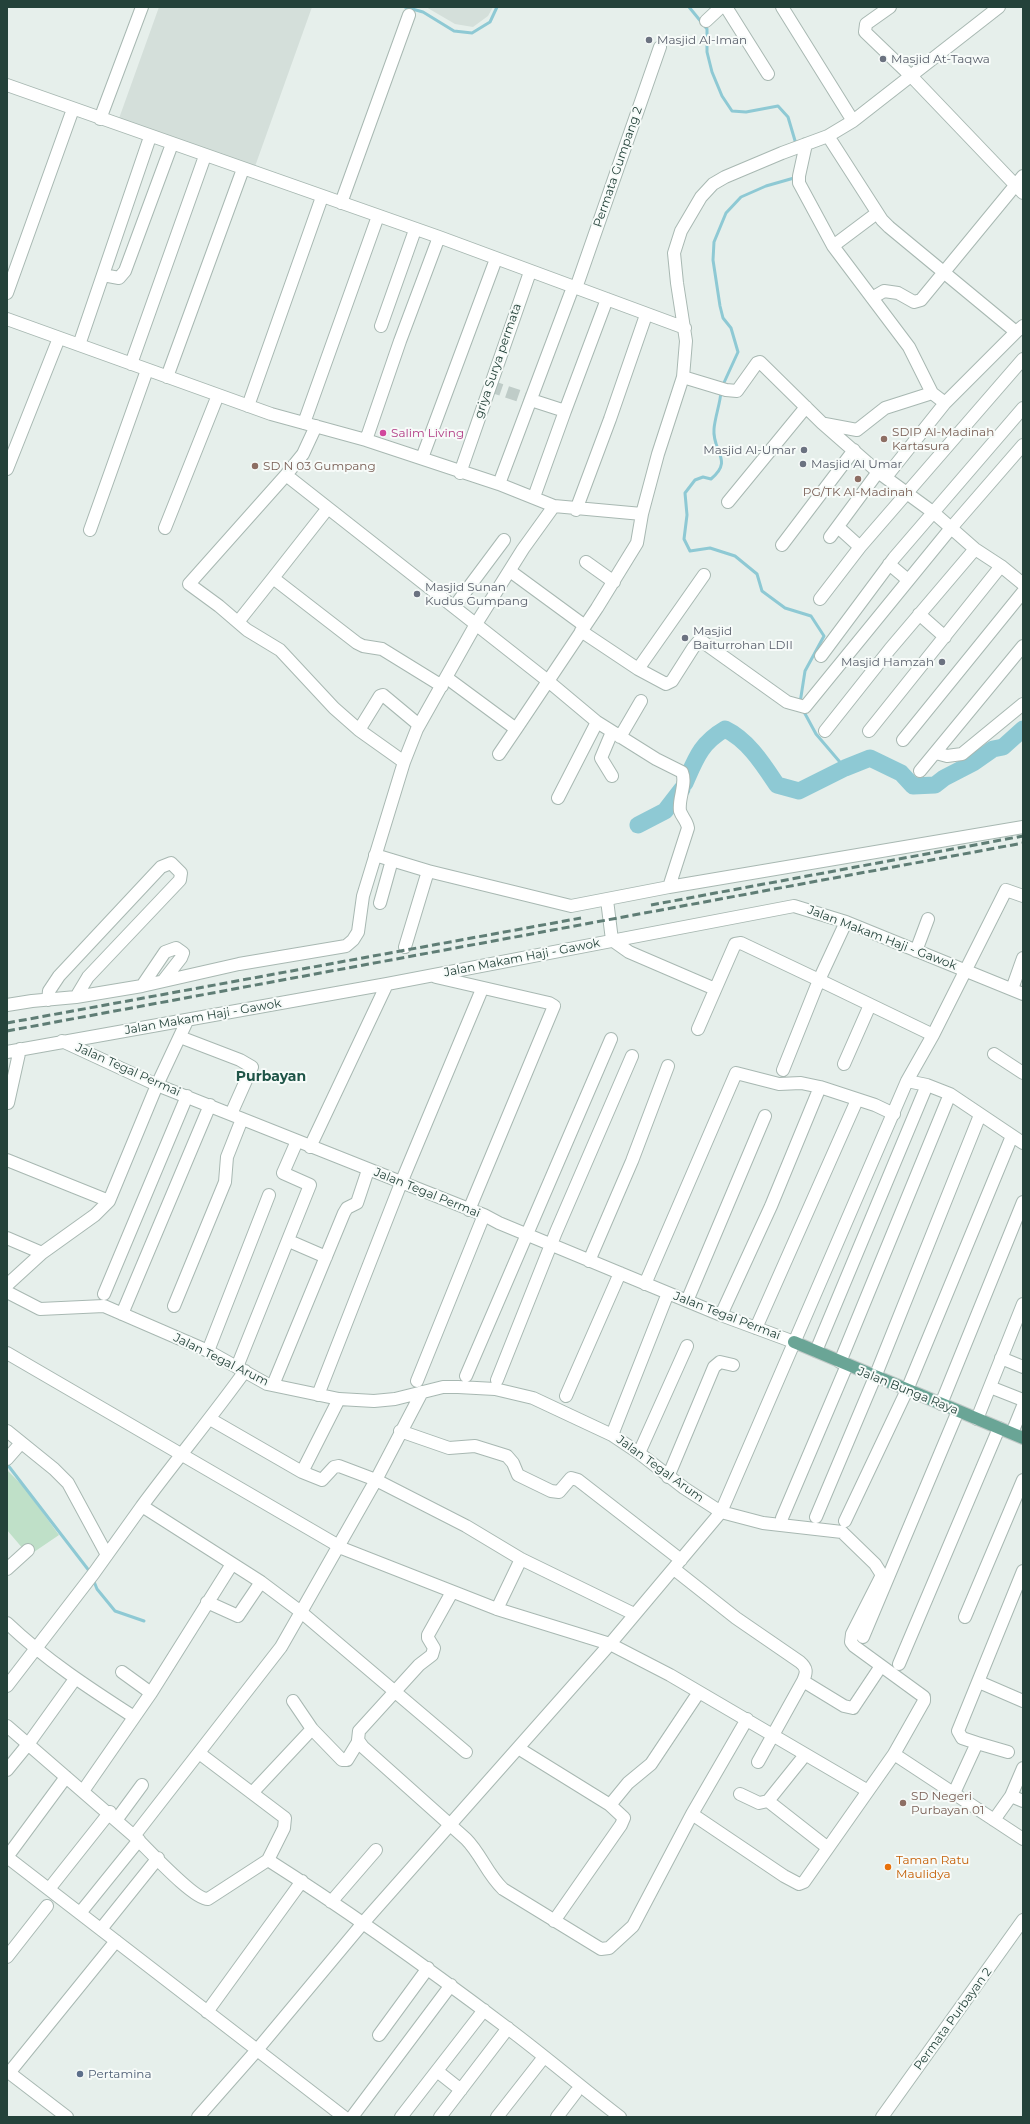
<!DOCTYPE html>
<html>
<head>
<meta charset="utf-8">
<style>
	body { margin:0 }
	#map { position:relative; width:1030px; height:2124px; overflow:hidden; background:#e6efeb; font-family:Montserrat,sans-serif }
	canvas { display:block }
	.frame { position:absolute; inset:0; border:8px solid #24423a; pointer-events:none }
</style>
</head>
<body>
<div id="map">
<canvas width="1030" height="2124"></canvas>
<div class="frame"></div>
</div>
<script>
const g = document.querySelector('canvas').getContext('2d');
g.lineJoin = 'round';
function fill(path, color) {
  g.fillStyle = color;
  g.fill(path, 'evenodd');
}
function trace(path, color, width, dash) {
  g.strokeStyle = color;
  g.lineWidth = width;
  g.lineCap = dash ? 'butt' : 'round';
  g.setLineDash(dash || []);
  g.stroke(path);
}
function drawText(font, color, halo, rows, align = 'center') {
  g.font = font + ' Montserrat,sans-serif';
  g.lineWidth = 4;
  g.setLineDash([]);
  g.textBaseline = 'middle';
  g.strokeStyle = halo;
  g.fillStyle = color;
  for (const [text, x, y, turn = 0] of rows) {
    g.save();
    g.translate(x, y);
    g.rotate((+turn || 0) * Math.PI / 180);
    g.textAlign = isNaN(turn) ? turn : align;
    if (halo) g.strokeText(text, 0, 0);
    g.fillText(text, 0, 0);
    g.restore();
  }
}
fill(new Path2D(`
	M 159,7 L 312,7 L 253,172 L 117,124 Z
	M 426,7 L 493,7 L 488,16 L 473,27 L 455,24 Z`), '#d4dfda');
fill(new Path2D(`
	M 7,1470 L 24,1487 L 59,1535 L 34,1552 L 28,1546 L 24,1550 L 7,1530 Z`), '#bfe0c8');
trace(new Path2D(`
	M 405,7 L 423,12 L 454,31 L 472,33 L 490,22 L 497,7
	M 689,7 L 707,29 L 707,52 L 712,72 L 722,96 L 732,111 L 746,112 L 778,106 L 788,117 L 796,144
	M 722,387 L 738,352 L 731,328 L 723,318 L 720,306 L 713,260 L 714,242 L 726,213 L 741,197 L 766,186 L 794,178 L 795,175
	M 721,392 C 720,404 715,417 714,429 C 712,452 734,460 711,479 L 703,477 L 695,480 L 685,493 L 687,515 L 684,539 L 690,551 L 710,548 L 735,556 L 757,574 L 762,591 L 785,608 L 811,616 L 824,636 L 805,671 L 800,703
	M 803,710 L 816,734 L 845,768
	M 7,1464 L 90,1572
	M 93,1579 L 97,1589 L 115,1611 L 144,1621`), '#8ec9d4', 3);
trace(new Path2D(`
	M 685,783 C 696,758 701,743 725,729 C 748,740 763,764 777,785 L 799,791 L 845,768 L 870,758 L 901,773 L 913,786 L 935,785 L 944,778 L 973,763 L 993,749 L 1003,747 L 1023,729
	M 638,825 L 665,811 L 682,789`), '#8ec9d4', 17);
trace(new Path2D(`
	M 490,386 L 531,400`), '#bfccc8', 12, [12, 6]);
const minor = new Path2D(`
	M 726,7 L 768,74
	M 782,7 L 853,121
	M 890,7 L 866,24 L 865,32 L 914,79 L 1023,193
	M 706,21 L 721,7
	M 7,85 L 439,237 L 685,328
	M 100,119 L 142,7
	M 828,136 L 882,220 L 889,227 L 1016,332 L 1023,326
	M 806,144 L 799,176 L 799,183 L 833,246 L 909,347 L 932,393 L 945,403 L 1016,332
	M 341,203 L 409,15
	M 833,246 L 877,213
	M 103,275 L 119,278 L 125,271 L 172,144
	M 576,288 L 660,47
	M 7,293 L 73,109
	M 872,298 L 884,291 L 898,293 L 914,302 L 921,300 L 1023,176
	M 7,319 L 271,414 L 366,440 L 499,484 L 554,506 L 642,514
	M 381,326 L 415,230
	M 79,345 L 150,137
	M 131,364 L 205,156
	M 167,377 L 243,169
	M 683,377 L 726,390 L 737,391 L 757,363 L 760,362 L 822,423 L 878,472 L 934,513 L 975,549 L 1001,566 L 1023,584
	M 531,400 L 565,411 L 534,497
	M 248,406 L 322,197
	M 565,411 L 607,299
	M 304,423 L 378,216
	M 825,424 L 857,430 L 885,408 L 932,393
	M 316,426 L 303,454 L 286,475 L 548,681 L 597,722 L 656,759 L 682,772 C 687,784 678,798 680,811 C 682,817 687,821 688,828 L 669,887
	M 366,440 L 400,341 L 439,237
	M 422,458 L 496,259
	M 7,469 L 59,338
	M 460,473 L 530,272
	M 286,475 L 189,584 L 219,606 L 247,630 L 280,650 L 334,708 L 359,730 L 404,762
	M 886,477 L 945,403
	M 499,484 L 573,287
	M 728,502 L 806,407
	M 328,508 L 273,578 L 357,643 L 363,646 L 382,649 L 442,686
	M 576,510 L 610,419 L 646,315
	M 838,527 L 860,547
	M 165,528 L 218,395
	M 90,530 L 147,370
	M 830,537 L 878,472
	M 782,545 L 854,450
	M 586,562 L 614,582
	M 889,564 L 908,580
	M 510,571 L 585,626
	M 820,599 L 860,547 L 1023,359
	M 454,607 L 504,540
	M 919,614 L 945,637
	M 238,622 L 273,578
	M 581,631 L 638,669 L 666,684 L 672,681 L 693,648 L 699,641 L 703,642 L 787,702 L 805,707 L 951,528 L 1023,445
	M 821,656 L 894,558 L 1023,408
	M 638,669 L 704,575
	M 447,678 L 516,729 L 597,608 L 637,543 L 642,514 L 658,454 L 683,377 L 686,341 L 677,283 L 674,253 L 681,231 L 701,197 L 713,184 L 725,177 L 782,153 L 828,136 L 853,121 L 999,7
	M 359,730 L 380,696 L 383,695 L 419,725
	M 825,731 L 890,649 L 975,549
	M 869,731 L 1001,566
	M 620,737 L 641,701
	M 903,740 L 1023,592
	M 936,753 L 947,756 L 962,754 L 1023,704
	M 499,754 L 516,729
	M 920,771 L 1023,646
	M 612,776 L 601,758 L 612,732
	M 558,798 L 597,722
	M 375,855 L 428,871 L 571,906 L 669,887 L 1023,827
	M 607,900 L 612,940 L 629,952 L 715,989
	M 380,903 L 392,860
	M 405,947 L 428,871
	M 916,951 L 928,919
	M 436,977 L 549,1003 L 554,1006 L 469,1210
	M 142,986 L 165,952 L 176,948 L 183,953 L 181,958 L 163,981
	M 1012,989 L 1023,958
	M 48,1000 L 49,991 L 59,976 L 161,867 L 171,863 L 181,873 L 180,880 L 88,977 L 76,997
	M 7,1005 L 32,1001 L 76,997 L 142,986 L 239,964 L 346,946 L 353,940 L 358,932 L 363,896 L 404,762 L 417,729 L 476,624 L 523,549 L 554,506
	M 698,1029 L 735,944 L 741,943 L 819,980 L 846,922
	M 180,1037 L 240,1060 L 252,1067 L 231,1114
	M 62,1041 L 157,1085 L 484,1215 L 499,1223 L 721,1315 L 794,1342
	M 7,1052 L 387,984 L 794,906 L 846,922 L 1023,994
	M 994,1054 L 1023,1073
	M 844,1064 L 870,1005
	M 783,1070 L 819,980 L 933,1035
	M 907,1081 L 927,1085 L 950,1094 L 1023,1143
	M 8,1103 L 20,1049
	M 310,1147 L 387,984
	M 7,1160 L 109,1201
	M 7,1238 L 42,1253
	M 289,1241 L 326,1257
	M 589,1261 L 632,1161 L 668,1066
	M 645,1284 L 736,1073 L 779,1084 L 801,1083 L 820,1087 L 875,1105 L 894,1114
	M 7,1285 L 42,1253 L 95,1215 L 109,1201 L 157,1085 L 187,1021
	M 7,1292 L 40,1309 L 104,1306 L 208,1351 L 267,1384 L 339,1399 L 374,1401 L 395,1399 L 443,1387 L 458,1387 L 495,1389 L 533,1398 L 612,1435 L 639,1453 L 684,1488 L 721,1512 L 763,1523 L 842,1532 L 875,1564 L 882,1575 L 852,1634 L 851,1642 L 854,1646 L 924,1697 L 924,1701 L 894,1754 L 804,1882 L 799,1884 L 784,1876 L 692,1814 L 633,1926 L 609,1948 L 601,1949 L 503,1889 C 487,1874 481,1854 466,1839 L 363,1747 L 358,1740 L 359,1731 L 419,1665 L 432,1655 L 434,1648 L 428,1638 L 428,1635 L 452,1592
	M 104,1294 L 187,1096
	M 687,1301 L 765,1116
	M 174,1306 L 225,1182 L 227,1157 L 242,1119
	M 122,1314 L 210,1105
	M 721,1315 L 771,1206 L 820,1087
	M 756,1328 L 857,1100
	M 208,1351 L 269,1195
	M 816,1351 L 927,1085
	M 7,1353 L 344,1549 L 497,1609 L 610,1644 L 670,1675 L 868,1791
	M 1001,1358 L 1023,1367
	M 840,1362 L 950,1094
	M 237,1367 L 310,1185 L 283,1173 L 297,1141
	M 466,1376 L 611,1039
	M 497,1380 L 556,1232 L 632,1056
	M 417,1381 L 484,1215
	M 273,1385 L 344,1213 L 347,1208 L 357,1203 L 368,1170
	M 990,1387 L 1023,1400
	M 422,1392 L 376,1480 L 466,1526 L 521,1559 L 634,1614
	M 318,1395 L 401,1183 L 480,994
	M 566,1396 L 620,1273
	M 941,1404 L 1023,1202
	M 210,1419 L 302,1472 L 339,1399
	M 977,1419 L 1023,1304
	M 7,1431 L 54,1469 L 68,1483 L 107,1555
	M 400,1431 L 449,1448 L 475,1446 L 507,1456 L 513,1463 L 518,1475 L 551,1491 L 559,1492 L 571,1478 L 578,1480 L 681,1560
	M 1012,1433 L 1023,1406
	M 612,1435 L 668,1293
	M 639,1453 L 687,1346
	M 7,1459 L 21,1443
	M 302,1472 L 322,1480 L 334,1467 L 339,1466 L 376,1480 L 301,1612 L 466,1752
	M 668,1477 L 714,1367 L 720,1362 L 733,1365
	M 142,1506 C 176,1460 212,1417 245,1371
	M 816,1517 L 875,1377 L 980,1115
	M 782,1518 L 847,1365
	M 845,1521 L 907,1390 L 1012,1136
	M 7,1569 L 28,1550
	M 674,1569 L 736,1618 L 800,1662 C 807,1668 807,1672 803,1681 L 758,1762
	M 207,1602 L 238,1616 L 261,1582
	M 497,1609 L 521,1559
	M 965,1617 L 1023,1480
	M 7,1623 C 46,1660 89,1688 134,1717
	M 863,1637 L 958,1411
	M 899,1664 L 999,1428
	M 122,1672 L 151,1693
	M 803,1681 L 844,1706 L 853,1708 L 881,1666
	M 979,1682 L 1023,1701
	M 7,1686 L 94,1573 L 142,1506 L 261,1582 L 301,1612 L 281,1647 L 134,1836 L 7,1726
	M 293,1701 L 312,1729 L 342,1760 L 347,1760 L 358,1742
	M 977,1743 L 1008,1752
	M 518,1748 L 610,1805 L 624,1818 L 621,1825 L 554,1921
	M 894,1754 L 1023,1839
	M 7,1770 L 29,1743 L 75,1679
	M 83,1791 L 151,1693 L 232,1564
	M 252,1793 L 312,1729
	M 954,1793 L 977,1743 L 962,1738 L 958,1731 L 1023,1571
	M 740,1794 L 759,1803 L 768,1801 L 828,1848
	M 1011,1796 L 1023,1801
	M 768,1801 L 805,1755
	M 610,1805 L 628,1783 L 651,1764 L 699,1692
	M 692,1814 L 747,1719
	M 117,1819 L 142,1785
	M 994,1820 L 1011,1796 L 1023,1768
	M 134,1836 C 147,1848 194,1900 208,1899 L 268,1860 L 284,1828 L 285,1818 L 199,1753
	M 7,1857 L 344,2117
	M 7,1857 L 66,1777
	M 268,1860 C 350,1912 429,1969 506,2027 C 545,2056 582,2088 620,2117
	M 49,1889 L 110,1812
	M 331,1902 L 376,1850
	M 80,1913 L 139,1840
	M 101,1929 L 158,1858
	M 7,1957 L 47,1906
	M 207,2012 L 302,1881
	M 379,2035 L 428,1968
	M 7,2071 L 67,2117
	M 437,2071 L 461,2090
	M 9,2073 L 116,1941
	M 198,2117 L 257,2050 L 363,1923 L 610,1644 L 721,1512 L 907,1081 L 933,1035 L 1006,890 L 1023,896
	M 352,2117 L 451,1985
	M 401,2117 L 484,2010
	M 440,2117 L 508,2028
	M 497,2117 L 544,2057
	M 557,2117 L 576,2092
	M 882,2117 L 1023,1920`);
const major = new Path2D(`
	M 794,1342 L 1023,1438`);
trace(minor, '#a8b8b2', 14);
trace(major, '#c2cac8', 14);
trace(minor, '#fff', 12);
trace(major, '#6aa596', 12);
trace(new Path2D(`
	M 651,905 L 1023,836
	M 7,1023 L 581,918
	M 7,1031 L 1023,843`), '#5f7d75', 3, [8, 4]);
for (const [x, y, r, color] of [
	[649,40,4,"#6b7280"],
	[883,59,4,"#6b7280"],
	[383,433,4,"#d1479c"],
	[884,439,4,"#8d6e63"],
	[804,450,4,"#6b7280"],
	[803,464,4,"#6b7280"],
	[255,466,4,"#8d6e63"],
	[858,479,4,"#8d6e63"],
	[417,594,4,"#6b7280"],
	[685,638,4,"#6b7280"],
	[942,662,4,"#6b7280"],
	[903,1803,4,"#8d6e63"],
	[888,1867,4,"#e8710a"],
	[80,2074,4,"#5c6f8a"]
]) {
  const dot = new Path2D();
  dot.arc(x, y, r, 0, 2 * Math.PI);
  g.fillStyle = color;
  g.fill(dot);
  trace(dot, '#f7fbf9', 1.5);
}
drawText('12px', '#5b616d', '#f7fbf9', [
	["Masjid Al-Iman",657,40],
	["Masjid At-Taqwa",891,59],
	["Masjid Al-Umar",796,450,"right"],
	["Masjid Al Umar",811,464],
	["Masjid Sunan",425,587],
	["Kudus Gumpang",425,601],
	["Masjid",693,631],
	["Baiturrohan LDII",693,645],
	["Masjid Hamzah",934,662,"right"]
], 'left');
drawText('12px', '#24423a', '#f7fbf9', [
	["Permata Gumpang 2",618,167,-71],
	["griya Surya permata",498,361,-71],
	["Jalan Makam Haji - Gawok",882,938,21],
	["Jalan Makam Haji - Gawok",522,958,-11],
	["Jalan Makam Haji - Gawok",203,1017,-10],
	["Jalan Tegal Permai",128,1070,24],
	["Jalan Tegal Permai",427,1193,22],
	["Jalan Tegal Permai",727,1316,21],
	["Jalan Tegal Arum",221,1360,26],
	["Jalan Bunga Raya",908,1391,22],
	["Jalan Tegal Arum",660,1469,36],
	["Permata Purbayan 2",953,2019,-54]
]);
drawText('12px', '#785e54', '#f7fbf9', [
	["SDIP Al-Madinah",892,432],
	["Kartasura",892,446],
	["SD N 03 Gumpang",263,466],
	["PG/TK Al-Madinah",858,492,"center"],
	["SD Negeri",911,1796],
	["Purbayan 01",911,1810]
], 'left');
drawText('12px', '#b23c85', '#f7fbf9', [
	["Salim Living",391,433]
], 'left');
drawText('12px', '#c56008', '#f7fbf9', [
	["Taman Ratu",896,1860],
	["Maulidya",896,1874]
], 'left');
drawText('12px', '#4e5e75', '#f7fbf9', [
	["Pertamina",88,2074]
], 'left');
drawText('bold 14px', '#1f5548', '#f7fbf9', [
	["Purbayan",271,1077]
]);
</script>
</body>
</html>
